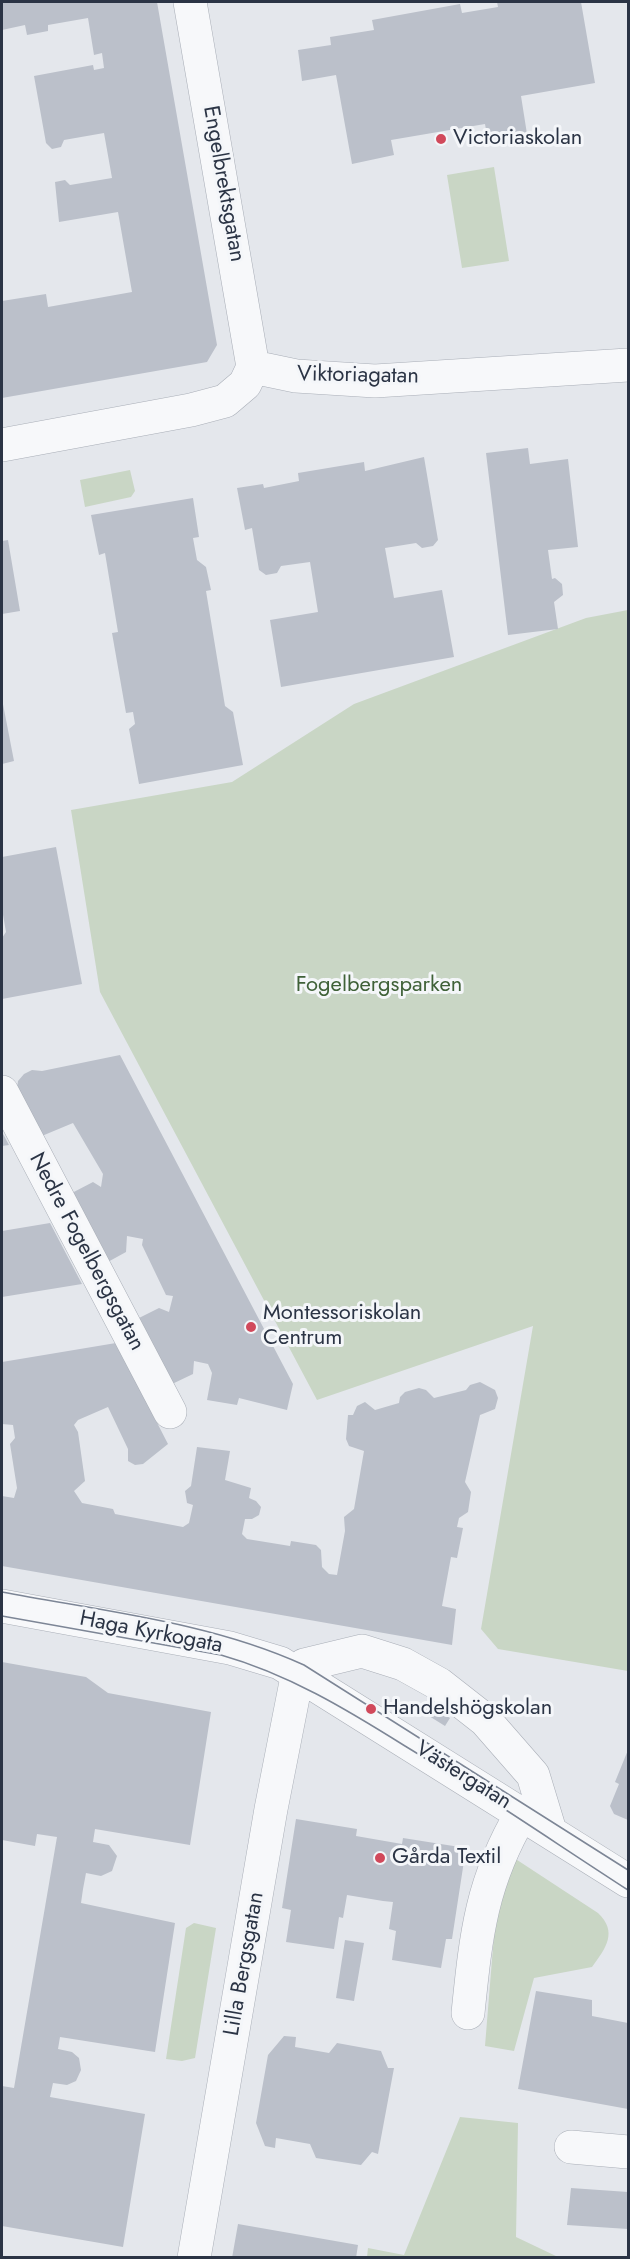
<!DOCTYPE html>
<html>
<head>
<meta charset="utf-8">
<style>
	body { margin:0 }
	#map { position:relative; width:630px; height:2259px; overflow:hidden; background:#e4e7ec; font-family:Jost,sans-serif }
	canvas { display:block }
	.frame { position:absolute; inset:0; border:3px solid #2b3445; pointer-events:none }
</style>
</head>
<body>
<div id="map">
<canvas width="630" height="2259"></canvas>
<div class="frame"></div>
</div>
<script>
const g = document.querySelector('canvas').getContext('2d');
g.lineJoin = 'round';
function fill(path, color) {
  g.fillStyle = color;
  g.fill(path, 'evenodd');
}
function trace(path, color, width, dash) {
  g.strokeStyle = color;
  g.lineWidth = width;
  g.lineCap = dash ? 'butt' : 'round';
  g.setLineDash(dash || []);
  g.stroke(path);
}
function drawText(font, color, halo, rows, align = 'center') {
  g.font = font + ' Jost,sans-serif';
  g.lineWidth = 6;
  g.setLineDash([]);
  g.textBaseline = 'middle';
  g.strokeStyle = halo;
  g.fillStyle = color;
  for (const [text, x, y, turn = 0] of rows) {
    g.save();
    g.translate(x, y);
    g.rotate((+turn || 0) * Math.PI / 180);
    g.textAlign = isNaN(turn) ? turn : align;
    if (halo) g.strokeText(text, 0, 0);
    g.fillText(text, 0, 0);
    g.restore();
  }
}
fill(new Path2D(`
	M 494,167 L 509,261 L 462,268 L 447,175 Z
	M 130,470 L 135,491 L 131,497 L 85,507 L 80,480 Z
	M 628,610 L 628,1671 L 498,1649 L 481,1629 L 533,1326 L 317,1400 L 100,992 L 71,810 L 232,782 L 354,704 L 586,618 Z
	M 508,1854 L 598,1913 C 618,1932 606,1948 592,1967 L 534,1978 L 514,2051 L 485,2046 L 499,1873 Z
	M 194,1923 L 216,1928 L 195,2058 L 182,2061 L 166,2059 L 186,1928 Z
	M 460,2117 L 518,2123 L 516,2237 L 558,2257 L 367,2257 L 368,2248 L 404,2255 Z`), '#c9d6c5');
fill(new Path2D(`
	M 2,2 L 157,2 L 217,345 L 207,362 L 2,398 L 2,301 L 46,294 L 48,307 L 132,292 L 118,212 L 59,222 L 55,182 L 65,180 L 70,185 L 112,178 L 104,133 L 64,140 L 61,147 L 52,149 L 46,143 L 34,76 L 93,65 L 94,70 L 104,68 L 102,53 L 94,55 L 88,18 L 48,25 L 48,31 L 27,35 L 25,25 L 2,30 Z
	M 497,2 L 581,2 L 595,83 L 521,96 L 527,134 L 488,141 L 485,124 L 391,140 L 394,155 L 352,164 L 336,75 L 302,81 L 298,50 L 331,45 L 330,37 L 374,30 L 372,20 L 460,4 L 462,13 L 498,7 Z
	M 528,448 L 530,464 L 568,459 L 578,547 L 548,550 L 552,579 L 555,578 L 562,584 L 563,595 L 554,602 L 558,629 L 508,635 L 486,453 Z
	M 424,457 L 438,540 L 433,546 L 422,548 L 416,543 L 385,548 L 394,598 L 442,590 L 454,657 L 281,687 L 270,620 L 318,612 L 310,562 L 281,566 L 277,573 L 266,575 L 259,570 L 252,528 L 245,530 L 237,488 L 263,484 L 264,488 L 299,481 L 298,473 L 364,462 L 365,471 Z
	M 193,498 L 199,537 L 193,538 L 197,560 L 206,567 L 211,590 L 206,591 L 225,706 L 233,712 L 243,765 L 139,784 L 129,729 L 135,724 L 133,712 L 126,713 L 112,633 L 118,632 L 105,553 L 99,555 L 91,515 Z
	M 8,540 L 20,611 L 2,614 L 2,541 Z
	M 2,699 L 14,761 L 2,764 Z
	M 56,847 L 82,984 L 2,999 L 2,938 L 6,932 L 2,909 L 2,857 Z
	M 120,1055 L 293,1384 L 287,1410 L 239,1398 L 237,1405 L 207,1400 L 212,1373 L 208,1364 L 194,1361 L 193,1374 L 170,1385 L 135,1320 L 159,1308 L 169,1312 L 173,1296 L 166,1295 L 142,1245 L 143,1239 L 127,1236 L 126,1252 L 106,1263 L 70,1194 L 93,1182 L 101,1187 L 103,1174 L 73,1123 L 37,1138 L 17,1089 L 18,1081 L 24,1074 L 32,1070 L 42,1071 Z
	M 2,1132 L 9,1145 L 2,1146 Z
	M 50,1223 L 82,1284 L 2,1297 L 2,1231 Z
	M 116,1343 L 168,1444 L 143,1464 L 135,1465 L 128,1461 L 128,1449 L 108,1407 L 78,1420 L 74,1425 L 78,1432 L 85,1481 L 74,1491 L 82,1503 L 113,1509 L 115,1514 L 183,1527 L 189,1523 L 193,1505 L 187,1503 L 185,1491 L 191,1486 L 197,1447 L 230,1451 L 225,1480 L 251,1488 L 249,1498 L 256,1501 L 261,1507 L 259,1515 L 252,1519 L 245,1519 L 242,1534 L 247,1539 L 290,1546 L 291,1541 L 316,1545 L 321,1550 L 322,1567 L 329,1574 L 337,1575 L 345,1531 L 344,1517 L 354,1509 L 364,1451 L 349,1446 L 346,1439 L 348,1415 L 353,1415 L 357,1406 L 365,1402 L 375,1410 L 399,1403 L 400,1397 L 405,1392 L 419,1388 L 426,1390 L 434,1398 L 466,1390 L 470,1385 L 480,1382 L 495,1390 L 498,1398 L 495,1409 L 480,1415 L 465,1482 L 471,1492 L 468,1512 L 459,1518 L 457,1527 L 463,1528 L 457,1558 L 451,1557 L 442,1606 L 456,1609 L 452,1645 L 2,1566 L 2,1496 L 14,1498 L 17,1488 L 10,1444 L 15,1438 L 13,1425 L 2,1424 L 2,1362 Z
	M 2,1662 L 86,1677 L 108,1693 L 211,1712 L 190,1845 L 95,1829 L 93,1842 L 109,1845 L 117,1856 L 112,1871 L 101,1876 L 86,1873 L 83,1889 L 81,1903 L 175,1923 L 155,2052 L 60,2037 L 58,2049 L 72,2052 L 79,2058 L 81,2070 L 76,2081 L 67,2085 L 53,2083 L 50,2097 L 145,2114 L 123,2247 L 2,2226 L 2,2086 L 14,2088 L 57,1837 L 37,1834 L 35,1846 L 2,1840 Z
	M 426,1703 L 450,1718 L 445,1726 L 421,1711 Z
	M 628,1750 L 628,1820 L 614,1814 L 610,1806 L 619,1784 L 615,1782 Z
	M 296,1819 L 357,1829 L 356,1836 L 402,1844 L 403,1838 L 466,1848 L 452,1939 L 446,1939 L 441,1968 L 392,1960 L 396,1931 L 389,1929 L 393,1902 L 383,1901 L 347,1895 L 343,1918 L 339,1917 L 334,1949 L 286,1942 L 291,1910 L 282,1908 Z
	M 345,1940 L 364,1943 L 354,2001 L 336,1998 Z
	M 536,1991 L 592,2000 L 592,2016 L 628,2023 L 628,2109 L 518,2089 Z
	M 284,2036 L 296,2037 L 295,2047 L 329,2053 L 337,2043 L 381,2051 L 388,2068 L 394,2068 L 378,2154 L 372,2152 L 361,2165 L 316,2158 L 310,2144 L 276,2138 L 275,2148 L 265,2146 L 256,2123 L 268,2055 Z
	M 571,2188 L 628,2192 L 628,2229 L 567,2225 Z
	M 238,2224 L 358,2245 L 356,2258 L 232,2258 Z`), '#bbc0ca');
const minor = new Path2D(`
	M 190,2 L 253,367
	M 253,367 L 296,376 L 375,381 L 628,365
	M 2,445 L 191,410 L 225,401 L 245,384 L 253,367
	M 2,1092 L 170,1412
	M 2,1606 L 230,1648 L 280,1663 L 628,1881
	M 298,1672 L 304,1665 L 362,1651 L 403,1664 L 439,1684 L 485,1720 L 533,1775 L 550,1831
	M 468,2013 C 476,1935 481,1882 522,1813
	M 571,2147 L 628,2152
	M 194,2258 L 271,1809 L 298,1672`);
trace(minor, '#a9aeb7', 34);
trace(minor, '#f7f8fa', 33);
trace(new Path2D(`
	M 2,1592 C 102,1611 210,1622 304,1665 L 628,1870
	M 2,1616 L 221,1655 C 288,1674 346,1709 405,1746 C 481,1792 554,1842 628,1890`), '#7d8696', 1.5);
for (const [x, y, r, color] of [
	[441,139,6,"#d1495b"],
	[251,1327,6,"#d1495b"],
	[371,1709,6,"#d1495b"],
	[380,1858,6,"#d1495b"]
]) {
  const dot = new Path2D();
  dot.arc(x, y, r, 0, 2 * Math.PI);
  g.fillStyle = color;
  g.fill(dot);
  trace(dot, '#f4f6f9', 2);
}
drawText('22px', '#2b3445', '#f4f6f9', [
	["Victoriaskolan",453,139],
	["Montessoriskolan",263,1314],
	["Centrum",263,1339],
	["Handelshögskolan",383,1709],
	["Gårda Textil",392,1858]
], 'left');
drawText('22px', '#2b3445', '#f4f6f9', [
	["Engelbrektsgatan",223,184,80],
	["Viktoriagatan",358,376,1],
	["Nedre Fogelbergsgatan",86,1252,62],
	["Haga Kyrkogata",151,1633,11],
	["Västergatan",463,1776,32],
	["Lilla Bergsgatan",245,1964,-80]
]);
drawText('22px', '#3f6138', '#f4f6f9', [
	["Fogelbergsparken",379,986]
]);
</script>
</body>
</html>
